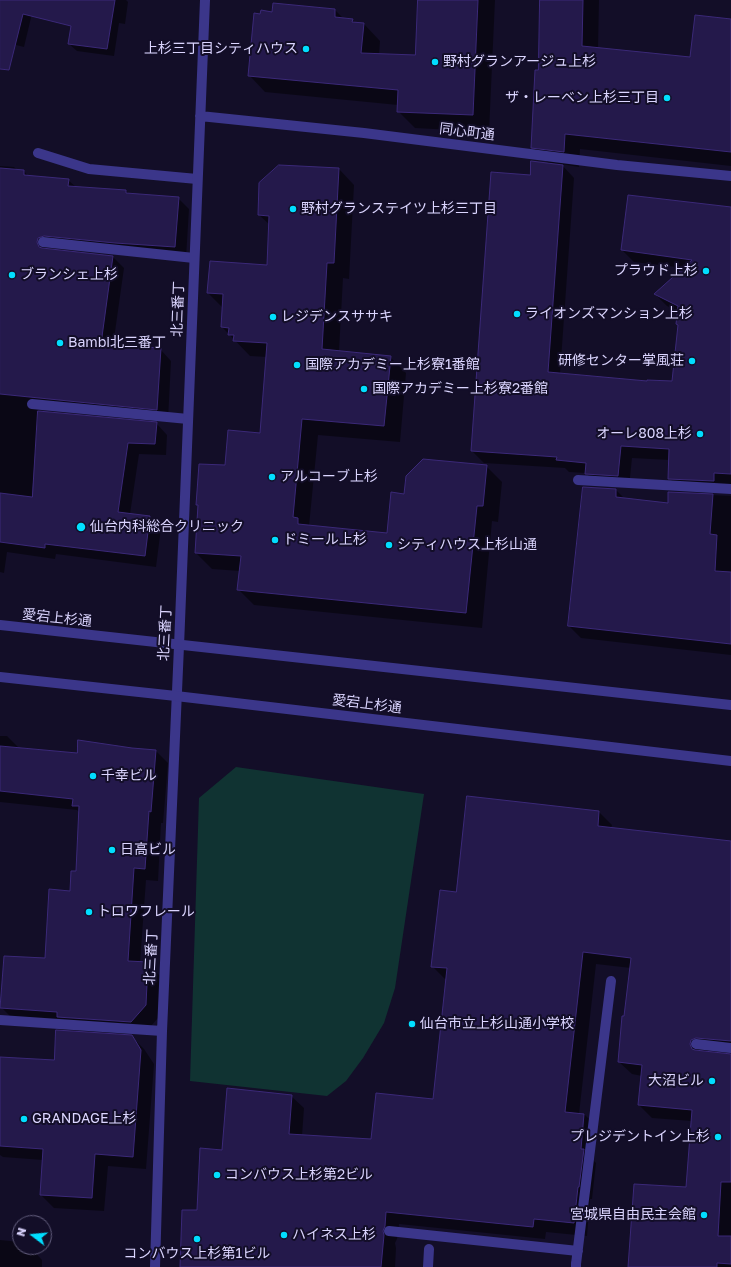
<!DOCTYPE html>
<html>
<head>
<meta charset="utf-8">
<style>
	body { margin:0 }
	#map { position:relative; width:731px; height:1267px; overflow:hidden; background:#130e28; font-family:"Golos Text",sans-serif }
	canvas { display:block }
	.north { position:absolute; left:12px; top:1215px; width:40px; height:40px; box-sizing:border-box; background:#130e28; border:1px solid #635e7e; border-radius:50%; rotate:286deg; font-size:11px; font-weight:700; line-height:16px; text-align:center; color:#dbd5ff }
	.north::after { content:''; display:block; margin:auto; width:14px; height:18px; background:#01deff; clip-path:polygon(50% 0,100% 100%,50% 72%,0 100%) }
</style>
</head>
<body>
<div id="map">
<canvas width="731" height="1267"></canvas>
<div class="north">N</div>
</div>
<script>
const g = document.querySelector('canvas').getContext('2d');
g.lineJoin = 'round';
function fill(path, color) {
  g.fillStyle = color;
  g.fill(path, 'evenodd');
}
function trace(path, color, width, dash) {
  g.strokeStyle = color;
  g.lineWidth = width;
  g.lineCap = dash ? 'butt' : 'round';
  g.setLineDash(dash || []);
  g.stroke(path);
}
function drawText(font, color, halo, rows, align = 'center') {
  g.font = font + ' "Golos Text","Noto Sans JP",sans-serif';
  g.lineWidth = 4;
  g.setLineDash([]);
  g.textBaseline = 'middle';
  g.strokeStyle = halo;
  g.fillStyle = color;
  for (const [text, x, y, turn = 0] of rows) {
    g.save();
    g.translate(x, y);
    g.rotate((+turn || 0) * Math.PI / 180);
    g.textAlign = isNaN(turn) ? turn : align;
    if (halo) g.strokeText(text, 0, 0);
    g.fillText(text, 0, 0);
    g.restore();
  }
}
fill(new Path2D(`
	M 236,767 L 424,794 L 395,988 L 384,1023 L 363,1058 L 346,1081 L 327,1096 L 190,1081 L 199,798 Z`), '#103332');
fill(new Path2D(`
	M 0,0 L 35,1 L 24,47 L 0,41 Z
	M 76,0 L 126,0 L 128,2 L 125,24 L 119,23 L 114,56 L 77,51 L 69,44 Z
	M 419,0 L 495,0 L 489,132 L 415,128 L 398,111 L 398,105 L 265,92 L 249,75 L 261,15 L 273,13 L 335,10 L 344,19 L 352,20 L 356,23 L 364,24 L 380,41 L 379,55 L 416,56 Z
	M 541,0 L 599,0 L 598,49 L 691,58 L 731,20 L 731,166 L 580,149 L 579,167 L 561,164 L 574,178 L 560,374 L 648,382 L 673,382 L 679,326 L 677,324 L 678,311 L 667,306 L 655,294 L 684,268 L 634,262 L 622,250 L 731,208 L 731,493 L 681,490 L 669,478 L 670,460 L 632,458 L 629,487 L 598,486 L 586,473 L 569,472 L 565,468 L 484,463 L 472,451 L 531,176 L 549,164 L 532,147 L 539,71 Z
	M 0,166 L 14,167 L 18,171 L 24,171 L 28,176 L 68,180 L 76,187 L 126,191 L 130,194 L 178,198 L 189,209 L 186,258 L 55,246 L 47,250 L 113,257 L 124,268 L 113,346 L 160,349 L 171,361 L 168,420 L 44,408 L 36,412 L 156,423 L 167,435 L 166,455 L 139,454 L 130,514 L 149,517 L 161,528 L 156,567 L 56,554 L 55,559 L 7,552 L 4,573 L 0,572 Z
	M 339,169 L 354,185 L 349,279 L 343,278 L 339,351 L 390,357 L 406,373 L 400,442 L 318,435 L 309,526 L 388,534 L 405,495 L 486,466 L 502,482 L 498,522 L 492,521 L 482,628 L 254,605 L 238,589 L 240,571 L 212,569 L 196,553 L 199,506 L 197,505 L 226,466 L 261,434 L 267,357 L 250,356 L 222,327 L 223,308 L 208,293 L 268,266 L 270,225 L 259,215 Z
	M 616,490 L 625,499 L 669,504 L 669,493 L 731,496 L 731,655 L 581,638 L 569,626 Z
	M 0,736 L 7,736 L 20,749 L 78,754 L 132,749 L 156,751 L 168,763 L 163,823 L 161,823 L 158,881 L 146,880 L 140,963 L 148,963 L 160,976 L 158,1018 L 144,1034 L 14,1020 L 1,1007 L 46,959 L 77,872 L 80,813 L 77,810 L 0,802 Z
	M 599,812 L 612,825 L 611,828 L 731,842 L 731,1052 L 710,1050 L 704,1052 L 731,1055 L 731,1267 L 629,1267 L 687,1188 L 692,1121 L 652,1118 L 639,1105 L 642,1076 L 632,1074 L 619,1062 L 631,968 L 596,964 L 579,1114 L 584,1114 L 597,1127 L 594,1161 L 596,1163 L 592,1199 L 590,1199 L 587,1236 L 546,1232 L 545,1239 L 399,1224 L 397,1239 L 395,1243 L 396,1248 L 395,1267 L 400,1267 L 181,1267 L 198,1211 L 223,1151 L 291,1096 L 304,1108 L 302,1136 L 372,1140 L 434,1100 L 447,979 L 445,979 L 432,966 L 457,893 Z
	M 131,1036 L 144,1049 L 154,1064 L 146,1169 L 108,1166 L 104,1211 L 54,1208 L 41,1195 L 43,1160 L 3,1157 L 0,1155 L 0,1058 L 55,1061 Z
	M 0,1240 L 20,1242 L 20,1247 L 30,1247 L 42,1260 L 42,1267 L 0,1267 Z`), '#0007');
const building = new Path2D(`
	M 0,0 L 115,0 L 107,49 L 68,44 L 71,26 L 23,14 L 9,70 L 0,69 Z
	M 418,0 L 478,0 L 473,115 L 397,112 L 398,90 L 248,76 L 254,13 L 260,14 L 261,10 L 272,12 L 273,3 L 335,9 L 335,17 L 353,19 L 352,22 L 364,23 L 361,53 L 415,55 Z
	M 540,0 L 583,0 L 582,46 L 690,57 L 695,15 L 731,19 L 731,152 L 565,134 L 564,152 L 531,148 L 535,70 L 538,70 Z
	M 531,161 L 563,165 L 548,372 L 647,381 L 647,380 L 672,381 L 678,325 L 676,324 L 678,306 L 654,294 L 692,260 L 621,250 L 628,195 L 731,207 L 731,474 L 714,473 L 714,481 L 668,479 L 669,449 L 621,446 L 618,476 L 585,474 L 586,463 L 556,460 L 557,457 L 471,451 L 491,172 L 530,175 Z
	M 279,165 L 339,168 L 334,263 L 327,263 L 322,349 L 391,356 L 384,426 L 302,419 L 293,517 L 298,518 L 298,524 L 387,533 L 391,492 L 404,494 L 406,476 L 423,459 L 487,465 L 483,506 L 477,506 L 466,613 L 237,590 L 241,556 L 195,553 L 198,505 L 196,505 L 199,464 L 225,465 L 228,430 L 260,433 L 267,343 L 233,341 L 234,335 L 228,335 L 229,328 L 221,327 L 223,294 L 207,293 L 210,261 L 267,265 L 269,216 L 258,215 L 259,183 Z
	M 0,168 L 24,170 L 24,175 L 69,179 L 68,186 L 126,190 L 126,193 L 179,197 L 175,247 L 115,243 L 44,236 L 38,238 L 37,242 L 39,247 L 42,248 L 113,256 L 101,344 L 161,348 L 157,410 L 0,394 Z
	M 38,411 L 157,422 L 155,444 L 128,443 L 118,512 L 150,516 L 145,556 L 45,544 L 45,548 L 0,542 L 0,493 L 32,497 Z
	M 583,487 L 616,489 L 616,497 L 668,503 L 668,492 L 713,494 L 710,534 L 717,535 L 715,571 L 731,572 L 731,644 L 568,626 Z
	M 78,740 L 132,748 L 156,750 L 151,812 L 149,811 L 145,869 L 134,868 L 128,961 L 148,962 L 146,1005 L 131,1022 L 57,1017 L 57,1012 L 0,1008 L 4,956 L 45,958 L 49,889 L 70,891 L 71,871 L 76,871 L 79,806 L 72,806 L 73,799 L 0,791 L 0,746 L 77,753 Z
	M 467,796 L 599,811 L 598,826 L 731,841 L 731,1041 L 696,1038 L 691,1040 L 690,1044 L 692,1049 L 695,1050 L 731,1054 L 731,1182 L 721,1182 L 718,1236 L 731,1236 L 731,1264 L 717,1263 L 717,1267 L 628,1267 L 634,1184 L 686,1187 L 692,1110 L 638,1105 L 642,1065 L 618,1062 L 622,1016 L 624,1016 L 631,958 L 583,952 L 565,1112 L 584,1114 L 581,1149 L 584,1149 L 579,1187 L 578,1187 L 574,1223 L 534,1219 L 533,1227 L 386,1212 L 385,1226 L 383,1231 L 384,1235 L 381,1267 L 180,1267 L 182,1210 L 197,1210 L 200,1148 L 222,1150 L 227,1088 L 292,1095 L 289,1134 L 371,1139 L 376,1093 L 433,1099 L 447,968 L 431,967 L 440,890 L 456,892 Z
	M 56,1030 L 132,1035 L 141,1050 L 133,1157 L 95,1154 L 92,1198 L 40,1195 L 43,1149 L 0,1146 L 0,1057 L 54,1060 Z`);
fill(building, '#24194b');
trace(building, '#3b2978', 1);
trace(new Path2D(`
	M 38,153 L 89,169 L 197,179
	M 43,242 L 194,258
	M 32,404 L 188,419
	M 578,480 L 731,489
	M 389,1231 L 578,1251
	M 576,1264 L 611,981`), '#3b368a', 10);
trace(new Path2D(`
	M 200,116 L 364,133 L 617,165 L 731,176
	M 0,1020 L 162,1031
	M 696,1044 L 731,1048
	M 155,1267 L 162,1031 L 179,646 L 205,0
	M 428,1267 L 429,1249
	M 576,1267 L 576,1264`), '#3b368a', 10);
trace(new Path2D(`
	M 0,625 L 731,705
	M 0,677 L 176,696 L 731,761`), '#3b368a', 10);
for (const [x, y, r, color] of [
	[306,49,4,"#01deff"],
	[435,62,4,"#01deff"],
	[667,98,4,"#01deff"],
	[293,209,4,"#01deff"],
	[706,271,4,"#01deff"],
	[12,275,4,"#01deff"],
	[517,314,4,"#01deff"],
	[273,317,4,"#01deff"],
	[60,343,4,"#01deff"],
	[692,361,4,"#01deff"],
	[297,365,4,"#01deff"],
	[364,389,4,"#01deff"],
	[700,434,4,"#01deff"],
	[272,477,4,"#01deff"],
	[81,527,5,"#01deff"],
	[275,540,4,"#01deff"],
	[389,545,4,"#01deff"],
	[93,776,4,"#01deff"],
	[112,850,4,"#01deff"],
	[89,912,4,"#01deff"],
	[412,1024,4,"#01deff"],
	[712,1081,4,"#01deff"],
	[24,1119,4,"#01deff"],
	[718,1137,4,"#01deff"],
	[217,1175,4,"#01deff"],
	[704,1215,4,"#01deff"],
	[284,1235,4,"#01deff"],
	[197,1239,4,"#01deff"]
]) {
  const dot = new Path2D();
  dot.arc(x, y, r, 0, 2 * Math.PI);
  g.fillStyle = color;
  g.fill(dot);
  trace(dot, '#130e28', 1.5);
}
drawText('14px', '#dbd5ff', '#130e28', [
	["上杉三丁目シティハウス",298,49,"right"],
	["野村グランアージュ上杉",443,62],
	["ザ・レーベン上杉三丁目",659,98,"right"],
	["野村グランステイツ上杉三丁目",301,209],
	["プラウド上杉",698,271,"right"],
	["ブランシェ上杉",20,275],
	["ライオンズマンション上杉",525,314],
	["レジデンスササキ",281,317],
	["Bambi北三番丁",68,343],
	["研修センター掌風荘",684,361,"right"],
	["国際アカデミー上杉寮1番館",305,365],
	["国際アカデミー上杉寮2番館",372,389],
	["オーレ808上杉",692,434,"right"],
	["アルコーブ上杉",280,477],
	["仙台内科総合クリニック",90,527],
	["ドミール上杉",283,540],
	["シティハウス上杉山通",397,545],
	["千幸ビル",101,776],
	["日高ビル",120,850],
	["トロワフレール",97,912],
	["仙台市立上杉山通小学校",420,1024],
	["大沼ビル",704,1081,"right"],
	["GRANDAGE上杉",32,1119],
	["プレジデントイン上杉",710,1137,"right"],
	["コンバウス上杉第2ビル",225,1175],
	["宮城県自由民主会館",696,1215,"right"],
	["ハイネス上杉",292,1235],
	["コンバウス上杉第1ビル",197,1254,"center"]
], 'left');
drawText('14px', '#dbd5ff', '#130e28', [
	["同心町通",467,132,7],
	["北三番丁",178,309,-88],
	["愛宕上杉通",57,618,6],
	["北三番丁",165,633,-87],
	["愛宕上杉通",367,704,7],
	["北三番丁",151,957,-87]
]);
</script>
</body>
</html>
